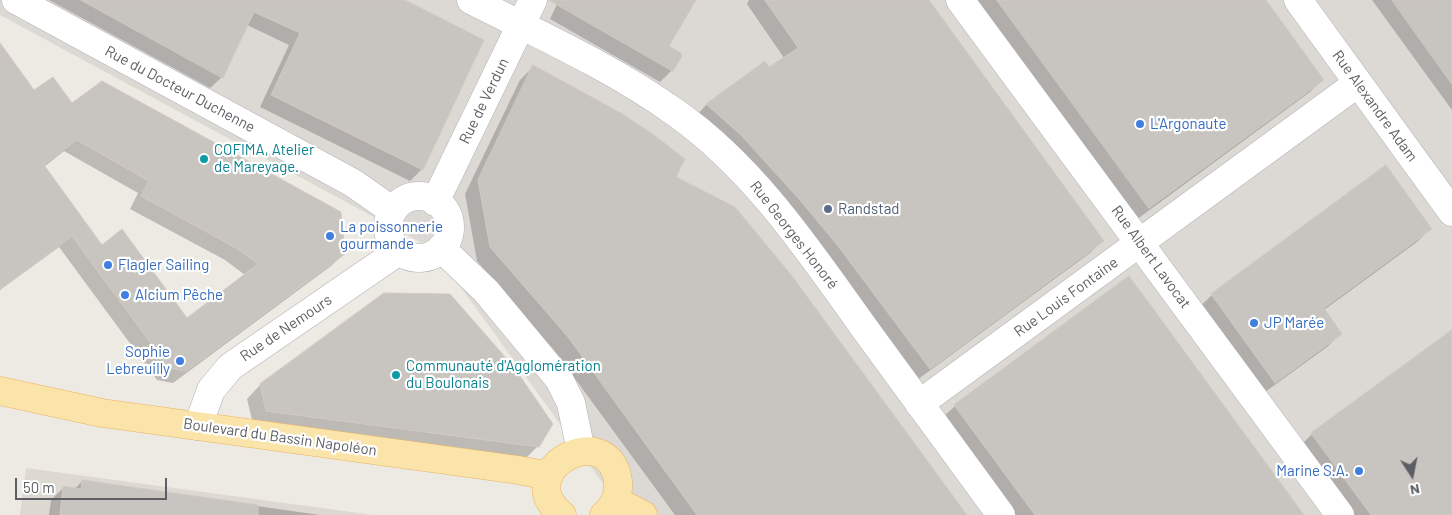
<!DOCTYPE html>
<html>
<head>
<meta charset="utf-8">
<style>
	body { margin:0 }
	#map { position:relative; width:1452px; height:515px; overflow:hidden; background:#ede9e3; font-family:Barlow,sans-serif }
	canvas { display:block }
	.north { position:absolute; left:1387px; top:450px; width:50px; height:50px; -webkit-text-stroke:4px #fff; paint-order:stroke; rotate:169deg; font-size:14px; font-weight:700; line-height:20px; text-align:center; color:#5b5f63 }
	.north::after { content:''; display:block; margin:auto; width:18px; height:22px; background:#5b5f63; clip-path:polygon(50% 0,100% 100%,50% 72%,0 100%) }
	.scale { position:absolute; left:15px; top:478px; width:152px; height:22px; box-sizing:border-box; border:2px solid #5b5f63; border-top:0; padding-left:6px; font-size:15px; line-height:18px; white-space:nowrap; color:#5b5f63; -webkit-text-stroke:4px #fff; paint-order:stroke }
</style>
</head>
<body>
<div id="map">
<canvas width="1452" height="515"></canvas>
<div class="north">N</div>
<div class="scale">50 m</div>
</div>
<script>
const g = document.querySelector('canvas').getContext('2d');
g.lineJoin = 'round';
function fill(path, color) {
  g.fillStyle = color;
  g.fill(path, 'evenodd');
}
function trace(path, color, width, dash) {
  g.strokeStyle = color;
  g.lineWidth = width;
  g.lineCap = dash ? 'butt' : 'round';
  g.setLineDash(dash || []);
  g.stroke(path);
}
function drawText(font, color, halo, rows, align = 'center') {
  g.font = font + ' Barlow,sans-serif';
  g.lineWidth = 4.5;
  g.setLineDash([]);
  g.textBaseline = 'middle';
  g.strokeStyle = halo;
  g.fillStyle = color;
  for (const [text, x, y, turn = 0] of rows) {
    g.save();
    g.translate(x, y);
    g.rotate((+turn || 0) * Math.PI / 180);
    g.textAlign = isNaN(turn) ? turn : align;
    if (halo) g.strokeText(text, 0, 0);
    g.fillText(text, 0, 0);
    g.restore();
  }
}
fill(new Path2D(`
	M 0,0 L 1452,0 L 1452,515 L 626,515 L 433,249 L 0,15 Z`), '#dcd9d5');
fill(new Path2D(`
	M 26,468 L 373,515 L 20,515 Z`), '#ddd8d1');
fill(new Path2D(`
	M 49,0 L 402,0 L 422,169 L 410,181 L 260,107 L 289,45 L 247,25 L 222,77 L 210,88 Z
	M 559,0 L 694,0 L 667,46 L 672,70 L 660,82 L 550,19 Z
	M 749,0 L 927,0 L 1102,241 L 1090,253 L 917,380 L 695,117 L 706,105 L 764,63 L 768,68 L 784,58 L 747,4 Z
	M 976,0 L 1264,0 L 1322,80 L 1310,92 L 1136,220 Z
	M 1372,0 L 1452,0 L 1452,110 Z
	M 0,45 L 34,92 L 72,105 L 344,254 L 331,266 L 173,383 L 157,380 L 59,247 L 0,290 ZM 64,151 L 138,193 L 130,209 L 225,260 L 245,275 L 186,319 L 102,246 L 44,167 Z
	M 533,67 L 674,177 L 965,515 L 675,515 L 554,350 L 477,261 L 465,194 L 520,80 Z
	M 1385,167 L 1430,229 L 1417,242 L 1324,310 L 1341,333 L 1327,347 L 1261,395 L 1198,308 L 1212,295 Z
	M 1452,331 L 1452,515 L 1349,515 L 1299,447 L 1312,434 Z
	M 260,385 L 538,446 L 524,460 L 253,424 L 247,399 Z
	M 955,406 L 1302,515 L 1013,515 L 942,418 Z
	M 82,481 L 320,515 L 49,515 L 51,500 L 64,487 L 75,489 Z`), '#0003');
const building = new Path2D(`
	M 81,0 L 405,0 L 484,40 L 423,170 L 271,95 L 300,33 L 254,12 L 223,78 Z
	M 549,0 L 696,0 L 669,46 L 681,53 L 682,56 L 673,71 Z
	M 765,0 L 929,0 L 1104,241 L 930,369 L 838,246 L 799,199 L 741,135 L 706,104 L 765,61 L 769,67 L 798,48 Z
	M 997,0 L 1266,0 L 1324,80 L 1149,208 Z
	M 1392,0 L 1452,0 L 1452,84 Z
	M 0,43 L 34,90 L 53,77 L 72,103 L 102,81 L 341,212 L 345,254 L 186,371 L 169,368 L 72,236 L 0,289 ZM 77,140 L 149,181 L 141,196 L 238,249 L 258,264 L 187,318 L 122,229 L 102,245 L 44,165 Z
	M 533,65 L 619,112 L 654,135 L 685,159 L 676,177 L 735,207 L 792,276 L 967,515 L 697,515 L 568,337 L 490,247 L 478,180 Z
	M 1386,165 L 1432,229 L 1324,308 L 1342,334 L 1275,383 L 1211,294 Z
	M 1129,276 L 1157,314 L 1304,515 L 1035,515 L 954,405 Z
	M 384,293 L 450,294 L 513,366 L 553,424 L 539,447 L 266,411 L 260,384 Z
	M 1452,330 L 1452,515 L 1371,515 L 1311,433 Z
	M 82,480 L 258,505 L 258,515 L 60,515 L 63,486 L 81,489 Z`);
fill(building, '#c8c4bf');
trace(building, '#d1cac1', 1);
const minor = new Path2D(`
	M 16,0 L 353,183 L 393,211
	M 471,0 C 540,35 613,68 676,113 C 755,169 809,251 865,329 C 910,391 955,453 1001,515
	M 960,0 L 1340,515
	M 1298,0 L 1452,212
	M388 227a31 31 0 1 1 62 0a31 31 0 1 1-62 0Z
	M 435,202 L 533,0
	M 441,248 L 486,291 L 559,379 L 571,403 L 581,451
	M 919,404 L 1358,83
	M 198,426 L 211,390 L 230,367 L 399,251`);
const major = new Path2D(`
	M 0,391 L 102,413 L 518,470 L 549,476
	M 615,500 L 643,515
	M 562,515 C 508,470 609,417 618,481 C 619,494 614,507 604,515`);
trace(minor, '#b0b4b7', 29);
trace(major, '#eab25f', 29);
trace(minor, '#fff', 28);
trace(major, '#fbe4aa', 28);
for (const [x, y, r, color] of [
	[1140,124,5,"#3f7fe0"],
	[204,159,5,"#0f9aa8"],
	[828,209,5,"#5c6f8a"],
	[330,236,5,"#3f7fe0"],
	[108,265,5,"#3f7fe0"],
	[125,295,5,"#3f7fe0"],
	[1254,323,5,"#3f7fe0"],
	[180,361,5,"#3f7fe0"],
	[396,375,5,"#0f9aa8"],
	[1359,471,5,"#3f7fe0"]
]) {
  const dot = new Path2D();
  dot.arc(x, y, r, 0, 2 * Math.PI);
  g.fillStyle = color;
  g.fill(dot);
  trace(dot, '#fff', 2);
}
drawText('15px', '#5b5f63', '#fff', [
	["Rue du Docteur Duchenne",180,89,28],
	["Rue de Verdun",484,101,-64],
	["Rue Alexandre Adam",1375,106,54],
	["Rue Georges Honoré",794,235,52],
	["Rue Albert Lavocat",1151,257,54],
	["Rue Louis Fontaine",1066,297,-36],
	["Rue de Nemours",286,328,-34],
	["Boulevard du Bassin Napoléon",280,437,8]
]);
drawText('15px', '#366cbe', '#fff', [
	["L'Argonaute",1150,124],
	["La poissonnerie",340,227],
	["gourmande",340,244],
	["Flagler Sailing",118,265],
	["Alcium Pêche",135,295],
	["JP Marée",1264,323],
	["Sophie",170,352,"right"],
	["Lebreuilly",170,369,"right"],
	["Marine S.A.",1349,471,"right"]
], 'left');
drawText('15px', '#0d838f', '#fff', [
	["COFIMA, Atelier",214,150],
	["de Mareyage.",214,167],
	["Communauté d'Agglomération",406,366],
	["du Boulonais",406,383]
], 'left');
drawText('15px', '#4e5e75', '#fff', [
	["Randstad",838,209]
], 'left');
</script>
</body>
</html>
